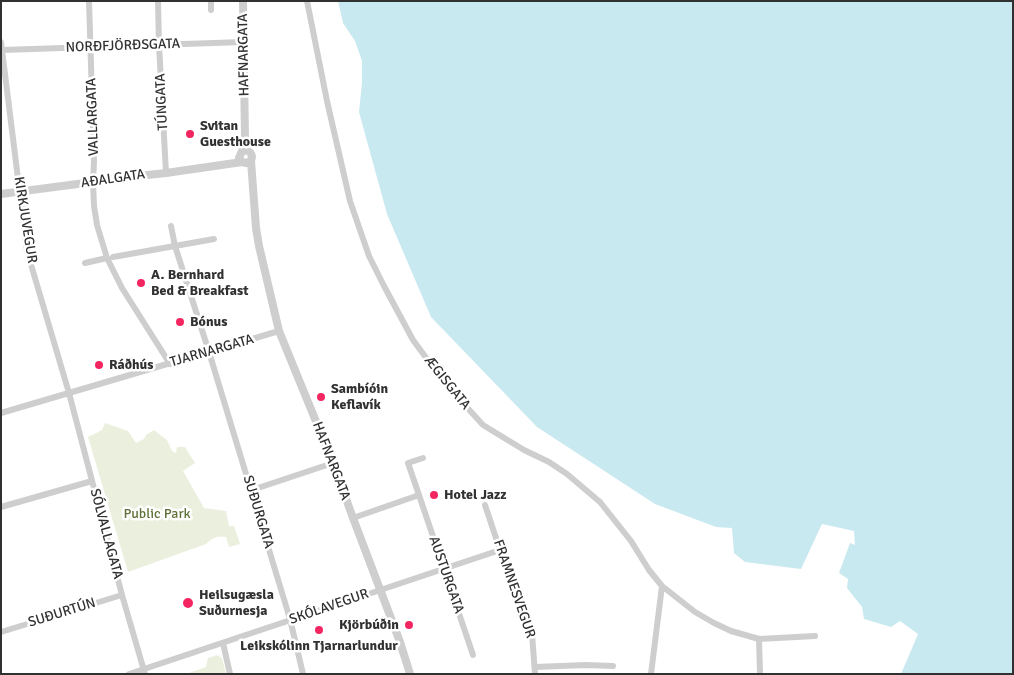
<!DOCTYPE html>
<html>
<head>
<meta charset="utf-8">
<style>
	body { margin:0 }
	#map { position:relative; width:1014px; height:675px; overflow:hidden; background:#fff; font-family:Signika,sans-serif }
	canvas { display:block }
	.frame { position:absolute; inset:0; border:2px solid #313131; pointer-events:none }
</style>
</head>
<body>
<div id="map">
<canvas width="1014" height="675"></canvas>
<div class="frame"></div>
</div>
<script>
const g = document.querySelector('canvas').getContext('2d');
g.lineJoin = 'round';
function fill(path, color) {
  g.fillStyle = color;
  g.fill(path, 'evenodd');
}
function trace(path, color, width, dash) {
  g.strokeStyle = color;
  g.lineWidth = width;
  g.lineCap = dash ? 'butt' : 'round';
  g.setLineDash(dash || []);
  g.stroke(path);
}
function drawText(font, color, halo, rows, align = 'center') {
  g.font = font + ' Signika,sans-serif';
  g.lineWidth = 5;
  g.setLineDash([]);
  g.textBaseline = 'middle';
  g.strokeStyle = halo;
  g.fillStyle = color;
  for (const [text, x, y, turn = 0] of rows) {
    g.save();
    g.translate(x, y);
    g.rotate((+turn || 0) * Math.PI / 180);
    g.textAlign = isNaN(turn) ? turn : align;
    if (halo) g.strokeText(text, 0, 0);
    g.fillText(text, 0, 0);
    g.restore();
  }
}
fill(new Path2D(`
	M 105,423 L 128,431 L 136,443 L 144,439 L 146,435 L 154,430 L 167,440 L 172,451 L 176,453 L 177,447 L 185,447 L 195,463 L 183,471 L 204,508 L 226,511 L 229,526 L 234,526 L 240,544 L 229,547 L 226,537 C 218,535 211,538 206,544 L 128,572 L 88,437 L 102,430 Z
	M 217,655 L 222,658 L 226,674 L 186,674 L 206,667 L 208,658 Z`), '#ebefde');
fill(new Path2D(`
	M 338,1 L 1013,1 L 1013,674 L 901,674 L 918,634 L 900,621 L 891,627 L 864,619 L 862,607 L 847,588 L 848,579 L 839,573 L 850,543 L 855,545 L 854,531 L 822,524 L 801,569 L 745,562 L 734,553 L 732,528 L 716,527 L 655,504 L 537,427 L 431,317 L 387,214 L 359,112 L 362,82 L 362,61 L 355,41 L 343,23 Z`), '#c9e9f0');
trace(new Path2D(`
	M 89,1 L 94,162 L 93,182 L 94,206 L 97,225 L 107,258 L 122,288 L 170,364
	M 158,1 L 159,45 L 166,173
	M 211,1 L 211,10
	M 307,1 L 327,101 L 350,201 L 369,256 L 384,286 L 413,340 L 444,382 L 483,425 L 524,450 L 549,462 L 567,474 L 600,502 L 631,541 L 649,570 L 662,586 L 695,612 L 714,623 L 731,631 L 759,639
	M 1,42 L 27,251 L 69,393 L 122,595 L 145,674
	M 2,50 L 244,42
	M 171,226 L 175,246 L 209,352 L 290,619 L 303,674
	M 113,257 L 214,239
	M 85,263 L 107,258
	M 1,413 L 279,331
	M 252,490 L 333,463
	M 419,495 L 408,463 L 423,458
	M 485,505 L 500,550 L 532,634 L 535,674
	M 1,507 L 92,481
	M 353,518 L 419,495 L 473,655
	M 1,632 L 122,595
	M 223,643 L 230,674
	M 535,667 L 586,665 L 613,666
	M 129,674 L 500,550
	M 651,674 L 662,586
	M 760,674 L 759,639 L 815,636`), '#cecece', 6);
trace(new Path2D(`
	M 242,151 L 245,139 L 243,1
	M 251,161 L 246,163 L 242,162 L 239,158 L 241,153 C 247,147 254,153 251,161 L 256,228 L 259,246 L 279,331 L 333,463 L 353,518 L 400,642 L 410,674
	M 1,194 L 93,182 L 109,179 L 166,173 L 242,162`), '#cecece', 8);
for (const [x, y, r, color] of [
	[190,134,5,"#f42661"],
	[141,283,5,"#f42661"],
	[180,322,5,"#f42661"],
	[99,365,5,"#f42661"],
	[321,397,5,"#f42661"],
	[434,495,5,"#f42661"],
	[188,603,6,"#f42661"],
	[409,625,5,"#f42661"],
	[319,630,5,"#f42661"]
]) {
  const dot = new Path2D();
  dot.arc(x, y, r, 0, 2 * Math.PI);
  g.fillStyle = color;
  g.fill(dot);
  trace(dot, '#fff', 2);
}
drawText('14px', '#313131', '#fff', [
	["NORÐFJÖRÐSGATA",123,46,-2],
	["HAFNARGATA",244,55,-91],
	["TÚNGATA",162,102,-93],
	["VALLARGATA",93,117,-92],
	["AÐALGATA",113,179,-8],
	["KIRKJUVEGUR",25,220,81],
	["TJARNARGATA",212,351,-16],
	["ÆGISGATA",447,383,51],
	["HAFNARGATA",331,461,69],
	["SUÐURGATA",258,512,73],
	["SÓLVALLAGATA",106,534,75],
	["AUSTURGATA",446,575,71],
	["FRAMNESVEGUR",514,589,71],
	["SKÓLAVEGUR",329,607,-19],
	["SUÐURTÚN",62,613,-17]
]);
drawText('bold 14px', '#313131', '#fff', [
	["Svitan",200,126],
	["Guesthouse",200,142],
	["A. Bernhard",151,275],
	["Bed & Breakfast",151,291],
	["Bónus",190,322],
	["Ráðhús",109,365],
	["Sambíóin",331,389],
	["Keflavík",331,405],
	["Hotel Jazz",444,495],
	["Heilsugæsla",199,595],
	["Suðurnesja",199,611],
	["Kjörbúðin",399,625,"right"],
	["Leikskólinn Tjarnarlundur",319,646,"center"]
], 'left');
drawText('14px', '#5f7139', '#fff', [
	["Public Park",157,514]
]);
</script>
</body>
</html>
